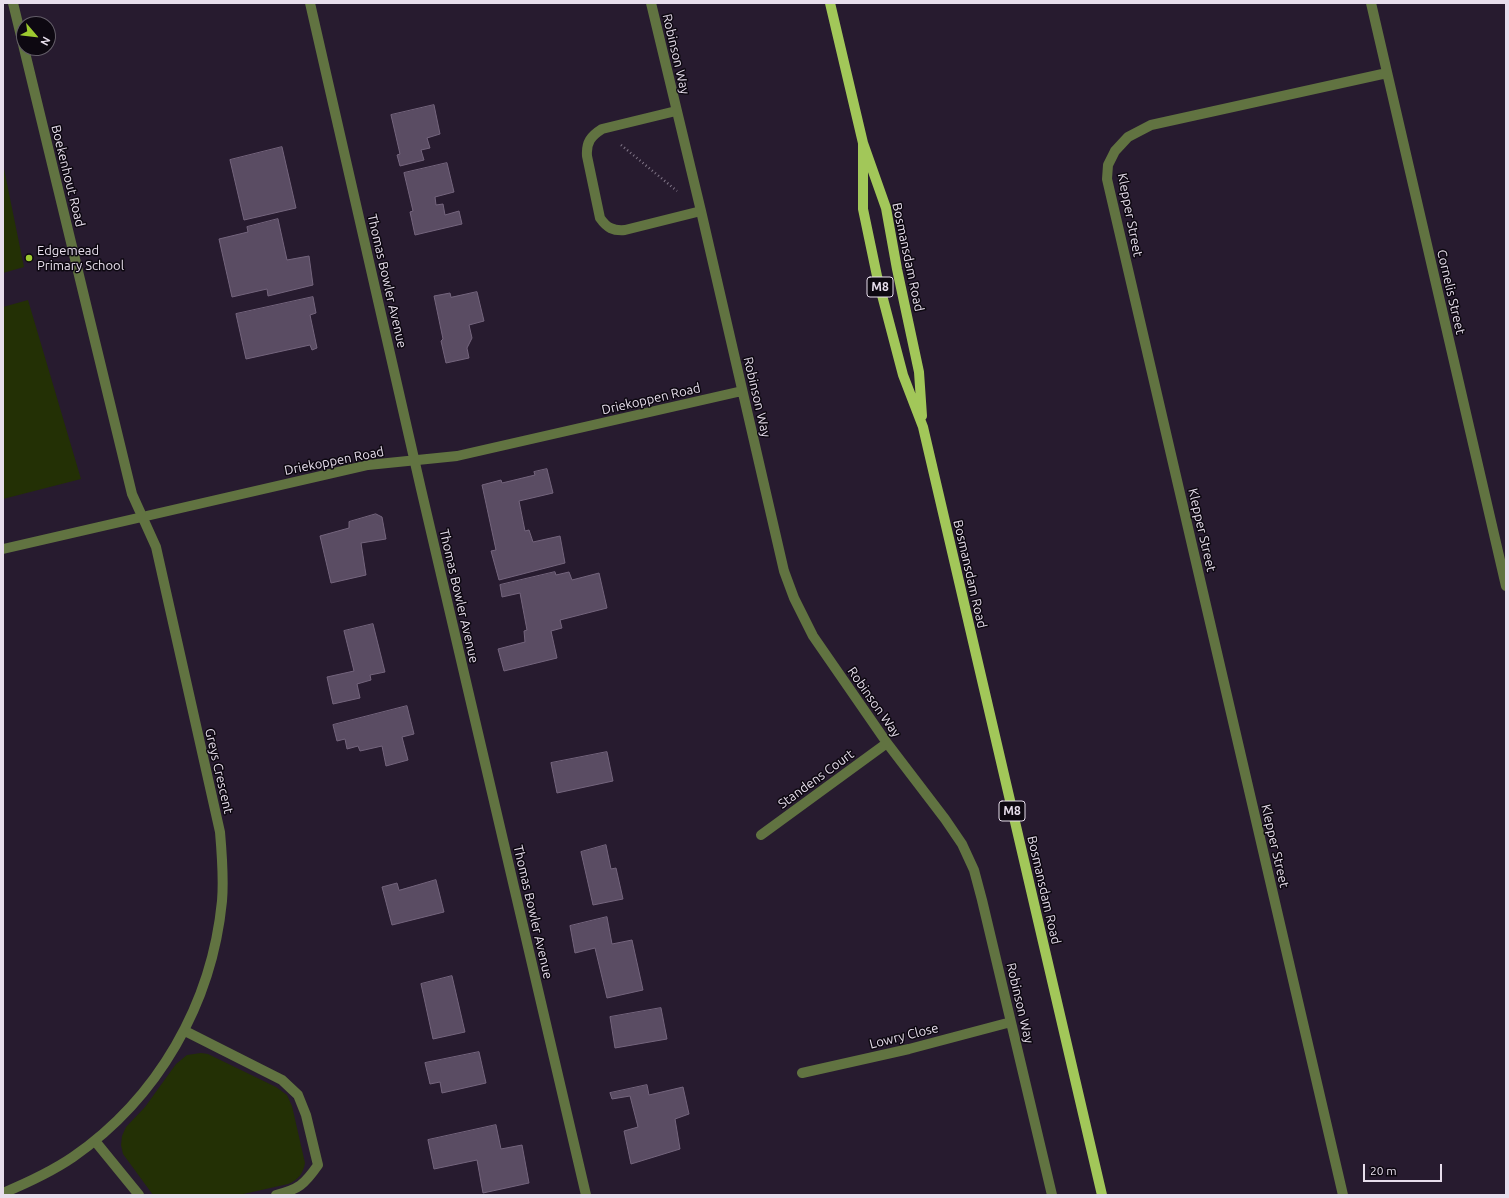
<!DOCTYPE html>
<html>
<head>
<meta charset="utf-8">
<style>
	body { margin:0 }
	#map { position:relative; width:1509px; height:1198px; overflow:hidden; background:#271b2f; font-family:Ubuntu,sans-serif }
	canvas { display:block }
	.frame { position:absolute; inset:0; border:4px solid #e7deec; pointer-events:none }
	.north { position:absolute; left:16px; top:16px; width:40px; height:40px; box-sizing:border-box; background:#0d0811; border:1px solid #645e69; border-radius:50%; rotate:118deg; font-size:11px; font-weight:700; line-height:16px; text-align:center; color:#e7deec }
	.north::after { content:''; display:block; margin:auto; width:14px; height:18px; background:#9dca30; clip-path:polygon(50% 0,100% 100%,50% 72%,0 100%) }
	.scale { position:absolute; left:1363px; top:1164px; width:79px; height:18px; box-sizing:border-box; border:2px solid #e7deec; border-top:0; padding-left:5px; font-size:12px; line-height:14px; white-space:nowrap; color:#e7deec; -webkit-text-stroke:3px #0d0811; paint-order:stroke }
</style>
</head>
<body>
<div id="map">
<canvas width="1509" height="1198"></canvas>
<div class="frame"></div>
<div class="north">N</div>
<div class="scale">20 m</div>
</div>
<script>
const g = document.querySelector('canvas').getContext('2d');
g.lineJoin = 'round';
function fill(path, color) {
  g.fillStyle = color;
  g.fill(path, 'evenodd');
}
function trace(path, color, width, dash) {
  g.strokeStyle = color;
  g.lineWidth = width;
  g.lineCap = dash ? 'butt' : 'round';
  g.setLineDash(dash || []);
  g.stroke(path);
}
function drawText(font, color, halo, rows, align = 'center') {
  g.font = font + ' Ubuntu,sans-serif';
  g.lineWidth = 3;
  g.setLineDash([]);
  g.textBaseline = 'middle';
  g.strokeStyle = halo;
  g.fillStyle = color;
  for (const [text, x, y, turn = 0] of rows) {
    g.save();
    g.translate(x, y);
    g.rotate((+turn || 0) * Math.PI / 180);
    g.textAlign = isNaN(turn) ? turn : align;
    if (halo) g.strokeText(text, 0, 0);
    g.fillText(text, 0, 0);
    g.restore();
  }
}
fill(new Path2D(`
	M 3,164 L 24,267 L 3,273 Z
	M 28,300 L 81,479 L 3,499 L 3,307 Z
	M 201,1053 L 208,1054 L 276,1087 L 287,1095 L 292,1106 L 305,1163 C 303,1174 298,1180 288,1184 L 239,1195 L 153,1195 L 123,1154 L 121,1145 L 122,1136 L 126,1127 L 145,1107 L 176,1064 L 187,1055 Z`), '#233005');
const building = new Path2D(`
	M 434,105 L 440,134 L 427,138 L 430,148 L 421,150 L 424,160 L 400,166 L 397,155 L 400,154 L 391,115 Z
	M 282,147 L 296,208 L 244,220 L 230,160 Z
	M 447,163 L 454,192 L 435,197 L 436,205 L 443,204 L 445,215 L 459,211 L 462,224 L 415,235 L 410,212 L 413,211 L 404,173 Z
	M 278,219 L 287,260 L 309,256 L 313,285 L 268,296 L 267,289 L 232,297 L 219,239 L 248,232 L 247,227 Z
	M 477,292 L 484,321 L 469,325 L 472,338 L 467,348 L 469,358 L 446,363 L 441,341 L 443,339 L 434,296 L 450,293 L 451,297 Z
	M 313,297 L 316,313 L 310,315 L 317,348 L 312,350 L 310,345 L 246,359 L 236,314 Z
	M 547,469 L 553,493 L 519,501 L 525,531 L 529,530 L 533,542 L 560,536 L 565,563 L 499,580 L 491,551 L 496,550 L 482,485 L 501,480 L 502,483 L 535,475 L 534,472 Z
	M 376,514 L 382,517 L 386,539 L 361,543 L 366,575 L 331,583 L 320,536 L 349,528 L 349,522 Z
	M 555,572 L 556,575 L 569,572 L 572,580 L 599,573 L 607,608 L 560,620 L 562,628 L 551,631 L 557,658 L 504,671 L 498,649 L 525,642 L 524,631 L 527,630 L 520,593 L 502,597 L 500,585 Z
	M 373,624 L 385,672 L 370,675 L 371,680 L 357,684 L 360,698 L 333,704 L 327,677 L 354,671 L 344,631 Z
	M 407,706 L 414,734 L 402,737 L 408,760 L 386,766 L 382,746 L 360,751 L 358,746 L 347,749 L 345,739 L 337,741 L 333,725 Z
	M 607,752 L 613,781 L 557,793 L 551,763 Z
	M 606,845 L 611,869 L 616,868 L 623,899 L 593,905 L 581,852 Z
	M 436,880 L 444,912 L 392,925 L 382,887 L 397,883 L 399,890 Z
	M 607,917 L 612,944 L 632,940 L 643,990 L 607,998 L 595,948 L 575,953 L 570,926 Z
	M 452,976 L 465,1032 L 433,1039 L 421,984 Z
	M 661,1008 L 667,1039 L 615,1048 L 610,1017 Z
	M 479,1052 L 486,1083 L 442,1093 L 440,1082 L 430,1084 L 425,1063 Z
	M 647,1085 L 649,1095 L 683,1087 L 689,1114 L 675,1119 L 680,1149 L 631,1164 L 624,1131 L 638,1127 L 630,1096 L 612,1099 L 610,1093 Z
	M 496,1125 L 501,1149 L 522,1145 L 529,1183 L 483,1193 L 477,1160 L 434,1169 L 428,1140 Z`);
fill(building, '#5a4c63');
trace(building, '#74657d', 1);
trace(new Path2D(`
	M 621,145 L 677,191`), '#827789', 2.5, [1, 3]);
trace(new Path2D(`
	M 310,3 L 421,489 L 586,1195
	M 651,3 L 701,211 L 784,571 L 794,598 L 813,636 L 887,743 L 945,819 L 962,844 L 974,870 L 982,900 L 1052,1195
	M 1371,3 L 1506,586
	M 676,111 L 602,129 C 591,136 586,142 587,156 L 600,218 C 607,228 613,231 625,230 L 701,211
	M 3,549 L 368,465 L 457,456 L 742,391
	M 761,835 L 887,743
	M 185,1031 L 282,1080 L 298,1095 L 306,1115 L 318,1165 C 304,1185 299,1189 276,1195
	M 802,1073 L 909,1049 L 1011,1022
	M 95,1141 L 139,1195
	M 3,1193 C 27,1183 51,1172 73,1157 C 158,1098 212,1004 222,901 C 224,878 222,855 220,832 L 156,547 L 132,494 L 13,3
	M 1343,1195 L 1107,179 L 1108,165 L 1115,151 L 1128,137 L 1151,125 L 1387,73`), '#617341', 10);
trace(new Path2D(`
	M 830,3 L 863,143 L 886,208 L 897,269 L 919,372 L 922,416
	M 863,143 L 863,209 L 877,276 L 903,375 L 923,427 L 1102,1195`), '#a2c759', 10);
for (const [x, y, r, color] of [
	[29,258,4,"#9dca30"]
]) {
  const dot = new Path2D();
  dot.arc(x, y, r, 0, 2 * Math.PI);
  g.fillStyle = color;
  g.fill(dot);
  trace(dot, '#0d0811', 1.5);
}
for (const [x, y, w] of [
	[880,287,26],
	[1012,811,26]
]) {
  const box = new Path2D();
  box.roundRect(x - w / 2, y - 10, w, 20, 3);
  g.fillStyle = '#0d0811';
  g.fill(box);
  trace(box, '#e7deec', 1);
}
drawText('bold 12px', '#e7deec', null, [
	["M8",880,287],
	["M8",1012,811]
]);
drawText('13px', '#e7deec', '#0d0811', [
	["Robinson Way",676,54,77],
	["Boekenhout Road",68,176,76],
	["Klepper Street",1130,215,79],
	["Bosmansdam Road",908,257,78],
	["Thomas Bowler Avenue",387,281,77],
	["Cornelis Street",1451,292,77],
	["Robinson Way",757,397,77],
	["Driekoppen Road",651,399,-13],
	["Driekoppen Road",334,461,-11],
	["Klepper Street",1202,530,77],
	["Bosmansdam Road",970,574,77],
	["Thomas Bowler Avenue",459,596,77],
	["Robinson Way",874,702,55],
	["Greys Crescent",219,771,77],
	["Standens Court",816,779,-36],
	["Klepper Street",1275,846,77],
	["Bosmansdam Road",1044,890,77],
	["Thomas Bowler Avenue",533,912,77],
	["Robinson Way",1020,1003,77],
	["Lowry Close",904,1036,-14]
]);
drawText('13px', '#e7deec', '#0d0811', [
	["Edgemead",37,251],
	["Primary School",37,266]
], 'left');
</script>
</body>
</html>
